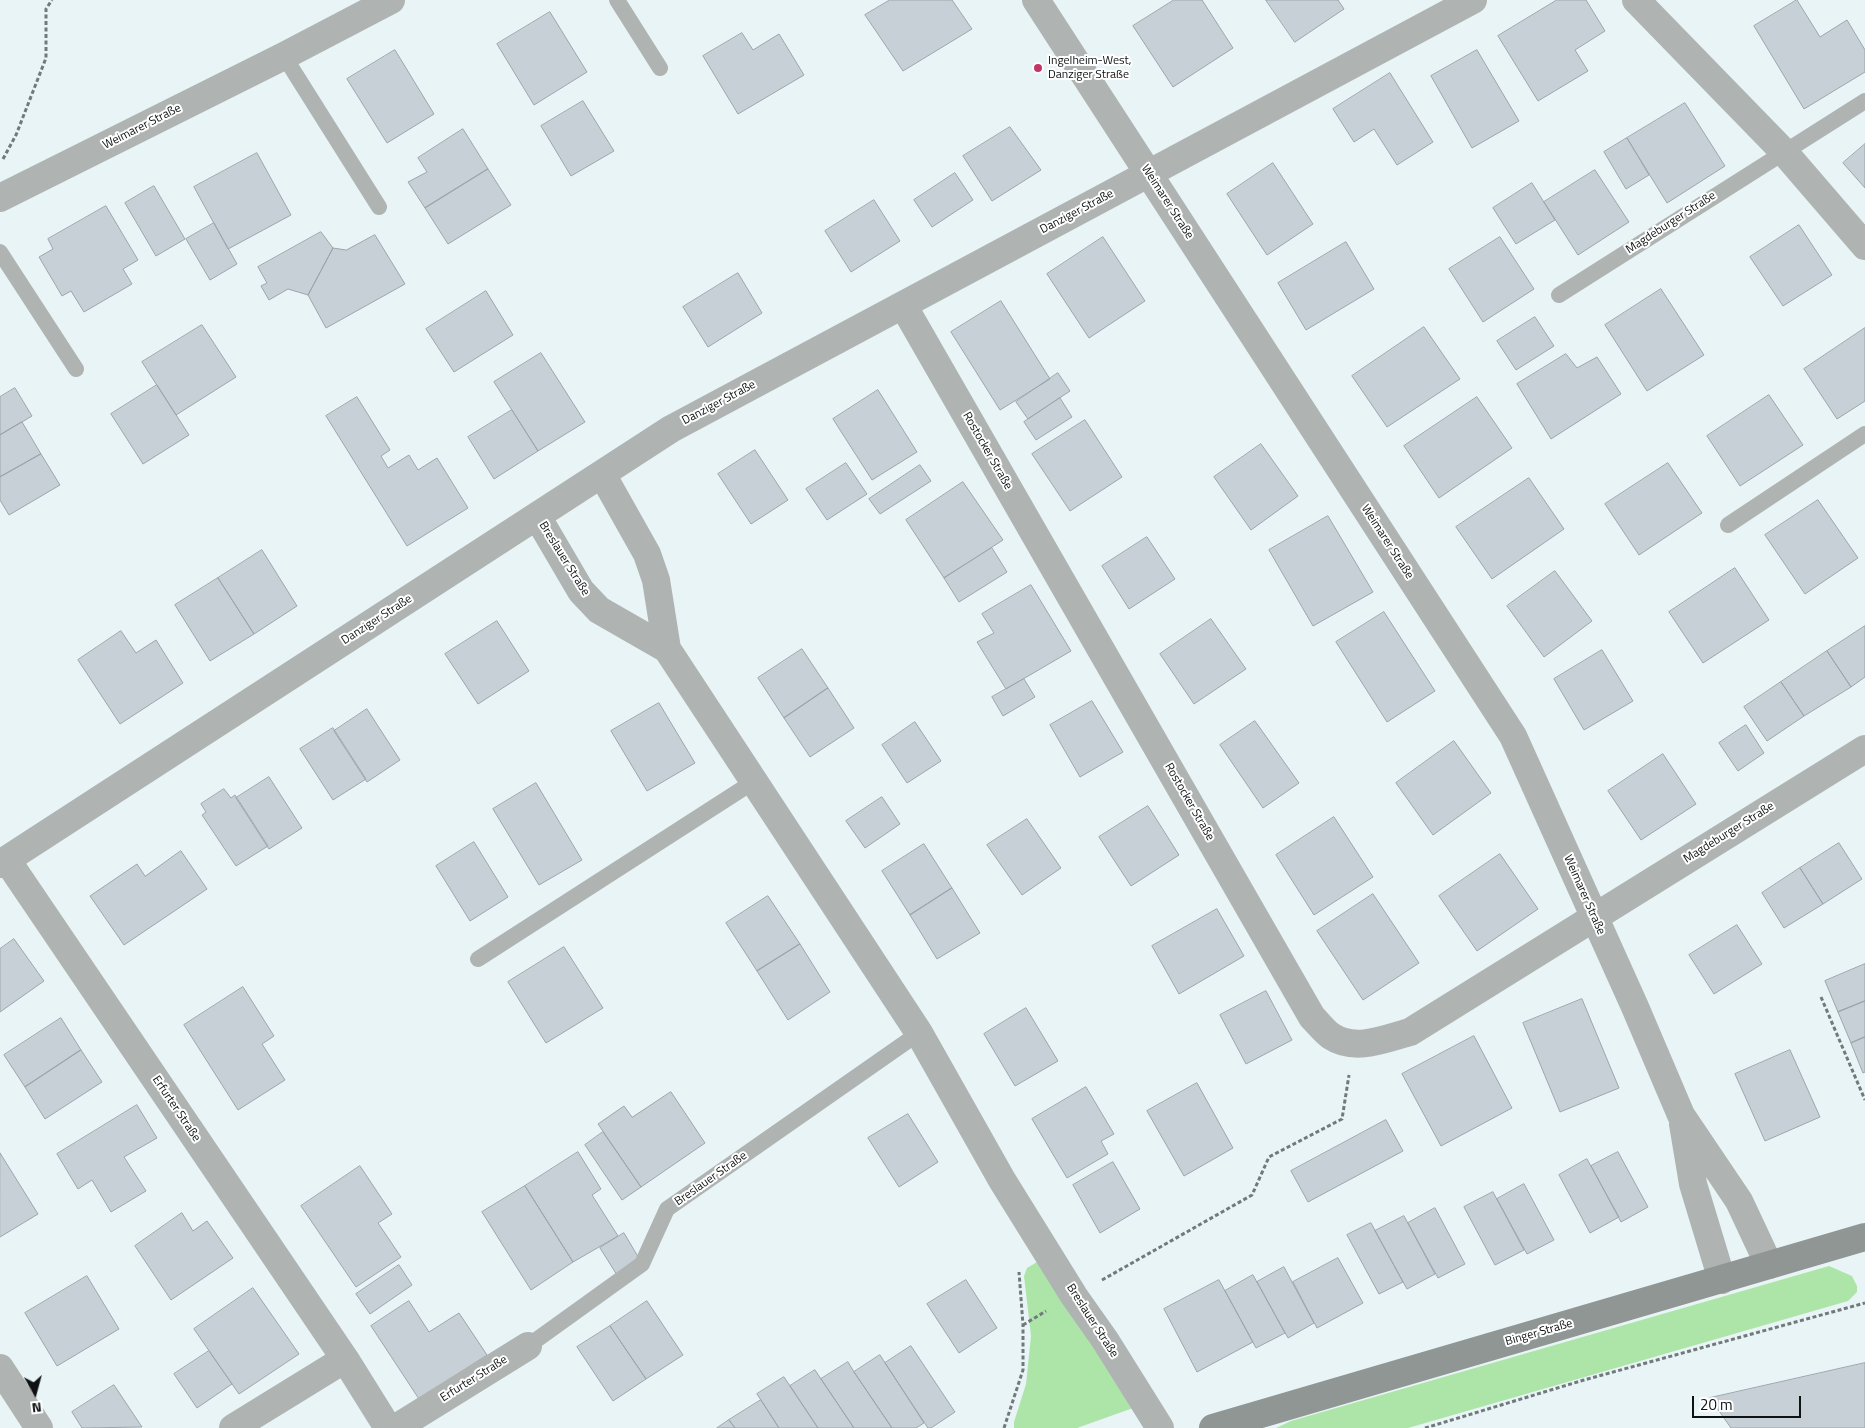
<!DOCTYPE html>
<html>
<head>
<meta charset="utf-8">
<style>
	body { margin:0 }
	#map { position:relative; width:1865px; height:1428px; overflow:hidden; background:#e8f4f6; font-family:"Titillium Web",sans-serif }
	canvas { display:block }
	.north { position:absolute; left:10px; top:1368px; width:50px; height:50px; -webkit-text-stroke:4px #fff; paint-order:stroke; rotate:173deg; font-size:14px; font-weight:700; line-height:20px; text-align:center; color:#0e1213 }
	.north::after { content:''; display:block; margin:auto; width:18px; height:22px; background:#0e1213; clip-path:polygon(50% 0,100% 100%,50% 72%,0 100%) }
	.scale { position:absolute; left:1692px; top:1396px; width:109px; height:22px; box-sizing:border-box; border:2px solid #0e1213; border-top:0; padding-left:6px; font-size:15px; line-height:18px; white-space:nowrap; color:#0e1213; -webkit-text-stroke:4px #fff; paint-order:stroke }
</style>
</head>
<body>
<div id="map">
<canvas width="1865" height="1428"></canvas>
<div class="north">N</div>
<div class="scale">20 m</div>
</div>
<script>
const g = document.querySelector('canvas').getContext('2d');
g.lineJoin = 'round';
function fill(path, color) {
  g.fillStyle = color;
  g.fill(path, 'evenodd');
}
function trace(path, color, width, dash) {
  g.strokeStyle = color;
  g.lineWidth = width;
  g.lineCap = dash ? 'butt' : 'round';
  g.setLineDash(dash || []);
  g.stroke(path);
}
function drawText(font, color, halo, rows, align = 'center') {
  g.font = font + ' "Titillium Web",sans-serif';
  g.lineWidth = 4;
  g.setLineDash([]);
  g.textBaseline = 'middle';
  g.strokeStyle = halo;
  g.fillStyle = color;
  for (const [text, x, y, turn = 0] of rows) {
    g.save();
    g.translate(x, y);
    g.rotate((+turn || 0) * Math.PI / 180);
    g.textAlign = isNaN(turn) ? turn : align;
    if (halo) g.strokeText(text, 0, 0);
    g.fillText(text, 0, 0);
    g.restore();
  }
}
fill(new Path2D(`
	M 1037,1262 L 1136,1407 L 1077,1428 L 1014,1428 L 1014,1422 L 1026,1384 L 1031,1336 L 1024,1276 L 1027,1268 Z
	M 1829,1266 L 1852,1276 L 1857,1286 L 1857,1292 L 1848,1301 L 1408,1428 L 1276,1428 L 1291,1421 Z`), '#ade5a9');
const building = new Path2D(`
	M 890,0 L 952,0 L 972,29 L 903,71 L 865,15 Z
	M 1174,0 L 1202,0 L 1233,48 L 1173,87 L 1133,26 Z
	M 1266,0 L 1338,0 L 1344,9 L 1295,42 Z
	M 1557,0 L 1586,0 L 1605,31 L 1575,50 L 1588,71 L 1538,101 L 1498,36 Z
	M 1797,0 L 1820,37 L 1847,20 L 1865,50 L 1865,72 L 1804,109 L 1754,26 Z
	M 550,12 L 587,72 L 534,105 L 497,44 Z
	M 742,33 L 753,50 L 779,34 L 804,75 L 738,114 L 703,56 Z
	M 395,50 L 434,114 L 387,143 L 347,79 Z
	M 1477,50 L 1519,121 L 1472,148 L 1431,76 Z
	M 1390,73 L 1433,142 L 1397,165 L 1374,129 L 1354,142 L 1333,109 Z
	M 583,101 L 614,151 L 571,176 L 541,126 Z
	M 1685,103 L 1725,166 L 1667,203 L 1627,138 Z
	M 1010,127 L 1041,170 L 992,201 L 963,156 Z
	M 463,129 L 488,169 L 425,208 L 408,182 L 427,172 L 418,158 Z
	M 1627,138 L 1649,175 L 1626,189 L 1604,152 Z
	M 1865,144 L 1865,188 L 1843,163 Z
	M 257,153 L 291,215 L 228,249 L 194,187 Z
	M 1273,163 L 1313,224 L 1267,255 L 1227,194 Z
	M 488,169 L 511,205 L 448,244 L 425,208 Z
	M 1595,170 L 1629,222 L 1578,255 L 1544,202 Z
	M 955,173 L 973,200 L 932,227 L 914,200 Z
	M 1532,183 L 1555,220 L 1516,244 L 1493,208 Z
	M 154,186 L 185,239 L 156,256 L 125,203 Z
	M 874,200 L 900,241 L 851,272 L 825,231 Z
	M 106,206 L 138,260 L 123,269 L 132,284 L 84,312 L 71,291 L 62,296 L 39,257 L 53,249 L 48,239 Z
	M 214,223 L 237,264 L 210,280 L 186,239 Z
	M 1799,225 L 1832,275 L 1783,306 L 1750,257 Z
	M 321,232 L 333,248 L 308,295 L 288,289 L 269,300 L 261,286 L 267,283 L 258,267 Z
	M 375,235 L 405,284 L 326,328 L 308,295 L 333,248 L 346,250 Z
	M 1103,237 L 1145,301 L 1089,338 L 1047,274 Z
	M 1500,237 L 1534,289 L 1483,322 L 1449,269 Z
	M 1346,242 L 1374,289 L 1306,330 L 1278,283 Z
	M 738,273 L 762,313 L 708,347 L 683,307 Z
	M 1661,289 L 1704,355 L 1647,391 L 1605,325 Z
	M 486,291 L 513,335 L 454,372 L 426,329 Z
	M 1001,301 L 1050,379 L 1000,410 L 951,332 Z
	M 1535,317 L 1554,346 L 1516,370 L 1497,341 Z
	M 202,325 L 236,377 L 176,415 L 142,362 Z
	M 1424,327 L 1460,379 L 1387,427 L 1352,376 Z
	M 1865,328 L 1865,401 L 1837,419 L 1804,369 Z
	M 541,353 L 585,422 L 538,451 L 494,382 Z
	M 1566,354 L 1577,368 L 1597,357 L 1621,394 L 1551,439 L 1517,384 Z
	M 1058,373 L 1070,391 L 1028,419 L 1016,402 Z
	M 157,385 L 189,435 L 143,464 L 111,414 Z
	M 15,388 L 32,416 L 0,435 L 0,397 Z
	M 878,390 L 917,452 L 872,480 L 833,419 Z
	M 1769,395 L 1803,445 L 1740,486 L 1707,436 Z
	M 357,397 L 390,450 L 381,456 L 388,468 L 409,455 L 418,470 L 437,458 L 468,508 L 407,546 L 326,416 Z
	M 1477,397 L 1512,448 L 1439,498 L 1404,446 Z
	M 1060,398 L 1072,417 L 1036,440 L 1024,422 Z
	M 512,410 L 538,451 L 494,479 L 468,437 Z
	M 1085,420 L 1122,477 L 1070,511 L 1032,454 Z
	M 22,422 L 41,454 L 0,477 L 0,435 Z
	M 1261,444 L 1298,496 L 1251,530 L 1214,477 Z
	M 755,450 L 788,500 L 751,524 L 718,474 Z
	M 41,454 L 60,485 L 9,515 L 0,500 L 0,477 Z
	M 846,463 L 867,494 L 827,520 L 806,489 Z
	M 1668,463 L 1702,513 L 1639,555 L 1605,504 Z
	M 920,465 L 931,481 L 880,514 L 869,499 Z
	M 1529,478 L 1564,529 L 1492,579 L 1456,527 Z
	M 963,482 L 1003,540 L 944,578 L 906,520 Z
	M 1818,500 L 1858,558 L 1805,594 L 1765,535 Z
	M 1328,516 L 1373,592 L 1313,626 L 1269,550 Z
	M 1147,537 L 1175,579 L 1129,609 L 1102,566 Z
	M 992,548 L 1007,572 L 959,602 L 944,578 Z
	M 262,550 L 297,606 L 254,634 L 218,578 Z
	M 1735,568 L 1769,620 L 1703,663 L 1669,612 Z
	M 1555,571 L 1592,621 L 1544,657 L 1507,606 Z
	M 218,578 L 254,634 L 210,661 L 175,605 Z
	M 1031,585 L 1071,651 L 1006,689 L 977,642 L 994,633 L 982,614 Z
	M 1384,612 L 1435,691 L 1387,722 L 1336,642 Z
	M 1211,619 L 1246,669 L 1194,704 L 1160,654 Z
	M 497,621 L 529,671 L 478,704 L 445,654 Z
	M 1865,626 L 1865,677 L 1851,687 L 1827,651 Z
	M 121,631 L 136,653 L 156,640 L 183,683 L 120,724 L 78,660 Z
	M 802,649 L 828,688 L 784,718 L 758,678 Z
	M 1602,650 L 1633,701 L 1584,730 L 1554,679 Z
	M 1827,651 L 1851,687 L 1804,716 L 1781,682 Z
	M 1024,679 L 1035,697 L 1003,716 L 992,697 Z
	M 1781,682 L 1804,716 L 1767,741 L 1744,707 Z
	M 828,688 L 854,728 L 810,757 L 784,718 Z
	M 1092,701 L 1123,752 L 1080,777 L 1050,725 Z
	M 659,703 L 695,763 L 647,791 L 611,731 Z
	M 367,709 L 400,760 L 367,782 L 334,731 Z
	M 1255,721 L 1299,783 L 1263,808 L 1220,745 Z
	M 915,722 L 941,761 L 907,783 L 882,745 Z
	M 1746,725 L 1764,753 L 1738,771 L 1719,743 Z
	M 333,728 L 366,779 L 333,800 L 300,749 Z
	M 1454,741 L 1491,793 L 1433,835 L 1396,783 Z
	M 1663,754 L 1696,804 L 1641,840 L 1608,791 Z
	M 269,777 L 302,828 L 269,849 L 236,798 Z
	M 536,783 L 582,860 L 539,885 L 493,809 Z
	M 224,789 L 231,798 L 235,795 L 268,846 L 236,866 L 202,815 L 206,812 L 201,804 Z
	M 882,797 L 900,824 L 865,848 L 846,821 Z
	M 1148,806 L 1179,855 L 1131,886 L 1099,837 Z
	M 1334,817 L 1373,877 L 1314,915 L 1276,855 Z
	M 1027,819 L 1061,868 L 1022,895 L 987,845 Z
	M 474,842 L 508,897 L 470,921 L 436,866 Z
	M 1839,843 L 1862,879 L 1823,904 L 1800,868 Z
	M 924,844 L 952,888 L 910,915 L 882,871 Z
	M 181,851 L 207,889 L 124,945 L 90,896 L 137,864 L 145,876 Z
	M 1500,854 L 1538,909 L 1477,951 L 1439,896 Z
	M 1800,868 L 1823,904 L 1784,928 L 1762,893 Z
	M 952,888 L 980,933 L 937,959 L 910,915 Z
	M 1373,894 L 1419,963 L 1363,1000 L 1317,931 Z
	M 768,896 L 800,944 L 757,971 L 726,923 Z
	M 1217,909 L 1244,956 L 1179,994 L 1152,946 Z
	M 1737,925 L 1762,964 L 1714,994 L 1689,955 Z
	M 14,939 L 44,981 L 0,1012 L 0,949 Z
	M 800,944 L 830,992 L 788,1020 L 757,971 Z
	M 564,947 L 603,1008 L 546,1043 L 508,982 Z
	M 1865,964 L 1865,1001 L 1838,1012 L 1825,981 Z
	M 243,987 L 274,1036 L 262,1044 L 285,1080 L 238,1110 L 184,1025 Z
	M 1266,991 L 1292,1040 L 1246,1064 L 1220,1015 Z
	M 1582,999 L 1619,1088 L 1560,1112 L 1523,1023 Z
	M 1865,1001 L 1865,1037 L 1851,1043 L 1838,1012 Z
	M 1026,1008 L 1058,1061 L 1015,1086 L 984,1034 Z
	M 61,1018 L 81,1050 L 25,1087 L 4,1055 Z
	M 1474,1036 L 1512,1108 L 1441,1146 L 1402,1074 Z
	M 1865,1037 L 1865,1072 L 1863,1073 L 1851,1043 Z
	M 81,1050 L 102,1082 L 45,1119 L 25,1087 Z
	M 1790,1050 L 1820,1117 L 1765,1141 L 1735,1074 Z
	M 1197,1083 L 1233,1148 L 1184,1176 L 1147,1111 Z
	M 1086,1087 L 1114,1134 L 1101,1141 L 1108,1154 L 1067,1178 L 1032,1119 Z
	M 671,1092 L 705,1143 L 641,1187 L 598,1124 L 624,1106 L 632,1117 Z
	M 137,1105 L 157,1138 L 124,1157 L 146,1191 L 111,1212 L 92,1180 L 78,1189 L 57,1154 Z
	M 908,1114 L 938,1162 L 899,1187 L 868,1138 Z
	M 1386,1120 L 1403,1151 L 1308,1202 L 1291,1171 Z
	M 603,1132 L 641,1187 L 622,1200 L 585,1145 Z
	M 578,1152 L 601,1189 L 592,1195 L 618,1236 L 573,1262 L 525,1186 Z
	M 1618,1152 L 1648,1207 L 1621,1222 L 1591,1166 Z
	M 0,1153 L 38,1214 L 0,1237 Z
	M 1587,1159 L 1619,1217 L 1590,1233 L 1559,1175 Z
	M 1113,1162 L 1140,1209 L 1100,1233 L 1073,1185 Z
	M 360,1166 L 392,1214 L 378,1223 L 401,1257 L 356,1287 L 301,1206 Z
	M 1524,1184 L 1554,1240 L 1527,1254 L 1497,1199 Z
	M 525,1186 L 573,1262 L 531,1290 L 482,1212 Z
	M 1493,1192 L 1524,1250 L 1495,1265 L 1464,1207 Z
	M 1435,1208 L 1465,1264 L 1438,1278 L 1408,1223 Z
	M 182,1213 L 193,1231 L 207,1221 L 233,1258 L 171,1300 L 135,1246 Z
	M 1404,1216 L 1435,1274 L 1407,1289 L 1375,1231 Z
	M 1371,1223 L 1403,1282 L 1379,1294 L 1347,1235 Z
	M 624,1233 L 640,1260 L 617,1275 L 600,1248 Z
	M 1338,1258 L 1363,1303 L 1317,1328 L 1293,1282 Z
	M 399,1265 L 412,1285 L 370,1314 L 356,1294 Z
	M 1284,1267 L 1314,1323 L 1288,1338 L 1257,1282 Z
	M 1253,1275 L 1285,1333 L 1256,1348 L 1225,1291 Z
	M 87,1276 L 119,1329 L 57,1366 L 25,1313 Z
	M 966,1280 L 997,1328 L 959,1353 L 927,1304 Z
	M 1219,1280 L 1253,1342 L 1197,1372 L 1164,1309 Z
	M 253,1288 L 299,1354 L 239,1394 L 194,1329 Z
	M 409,1301 L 429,1332 L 459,1313 L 487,1355 L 419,1399 L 371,1326 Z
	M 647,1301 L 683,1355 L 646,1379 L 610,1326 Z
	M 610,1326 L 646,1379 L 613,1401 L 577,1347 Z
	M 911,1346 L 955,1412 L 931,1428 L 928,1428 L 885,1363 Z
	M 209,1351 L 232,1384 L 197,1408 L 174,1374 Z
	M 880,1355 L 924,1423 L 916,1428 L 892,1428 L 854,1372 Z
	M 848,1362 L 854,1372 L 892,1428 L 854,1428 L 821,1379 Z
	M 1865,1363 L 1865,1428 L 1731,1428 L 1710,1398 Z
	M 815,1370 L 821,1379 L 854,1428 L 818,1428 L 790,1386 Z
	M 784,1377 L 818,1428 L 779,1428 L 757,1394 Z
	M 114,1385 L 142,1427 L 82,1428 L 72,1412 Z
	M 761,1400 L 779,1428 L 735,1428 L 729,1420 Z
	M 729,1420 L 735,1428 L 717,1428 Z`);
fill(building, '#c6d0d6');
trace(building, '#9da5ac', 1);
trace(new Path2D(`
	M 3,159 L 16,135 L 46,58 L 46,9 L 52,0
	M 1821,997 L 1865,1100
	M 1102,1280 L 1252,1195 L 1269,1157 L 1342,1119 L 1349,1075
	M 1023,1325 L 1046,1311
	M 1004,1428 L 1023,1370 L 1023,1325 L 1019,1272
	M 1425,1428 L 1584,1380 L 1865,1303`), '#72797b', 3, [4, 2.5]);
trace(new Path2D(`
	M 617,0 L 660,68
	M 284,56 L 379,207
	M 0,252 L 76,369
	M 1559,295 L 1865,101
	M 1728,525 L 1865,434
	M 478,959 L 753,782
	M 528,1346 L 642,1264 L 667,1209 L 919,1033`), '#afb4b2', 16);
trace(new Path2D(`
	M 1036,0 L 1513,736 L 1635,1007 L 1681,1115 L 1739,1201 L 1769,1265
	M 1636,0 L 1784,152 L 1865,246
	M 0,198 L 284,56 L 391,0
	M 903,305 L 1312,1017 C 1318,1023 1324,1031 1331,1036 C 1355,1052 1385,1039 1410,1032 L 1865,749
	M 602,474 L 647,554 L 656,580 L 667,649 L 919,1033 L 1002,1180 L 1074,1296 L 1105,1340 L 1160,1428
	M 537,516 L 581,591 L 599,610 L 667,649
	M 7,860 L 345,1359 L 388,1428
	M 0,864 L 671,429 L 1473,0
	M 1683,1124 L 1693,1184 L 1722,1280
	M 0,1368 L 39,1428
	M 233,1428 L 345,1359
	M 396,1428 L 528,1346`), '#afb4b2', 28);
trace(new Path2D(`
	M 1213,1428 L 1865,1237`), '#8f9693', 28);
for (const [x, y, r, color] of [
	[1038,68,5,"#c33565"]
]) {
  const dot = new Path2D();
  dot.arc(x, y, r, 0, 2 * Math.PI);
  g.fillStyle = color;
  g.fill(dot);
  trace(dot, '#fff', 2);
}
drawText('12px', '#0e1213', '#fff', [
	["Ingelheim-West,",1048,61],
	["Danziger Straße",1048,75]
], 'left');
drawText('12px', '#0e1213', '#fff', [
	["Weimarer Straße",142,127,-27],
	["Weimarer Straße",1167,202,57],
	["Danziger Straße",1077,212,-28],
	["Magdeburger Straße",1671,223,-33],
	["Danziger Straße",719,403,-28],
	["Rostocker Straße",987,451,60],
	["Weimarer Straße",1387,542,57],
	["Breslauer Straße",564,559,58],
	["Danziger Straße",377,620,-33],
	["Rostocker Straße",1189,802,60],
	["Magdeburger Straße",1729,833,-32],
	["Weimarer Straße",1584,895,66],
	["Erfurter Straße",176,1109,56],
	["Breslauer Straße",711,1179,-35],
	["Breslauer Straße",1092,1321,57],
	["Binger Straße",1539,1333,-16],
	["Erfurter Straße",474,1379,-32]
]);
</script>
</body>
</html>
